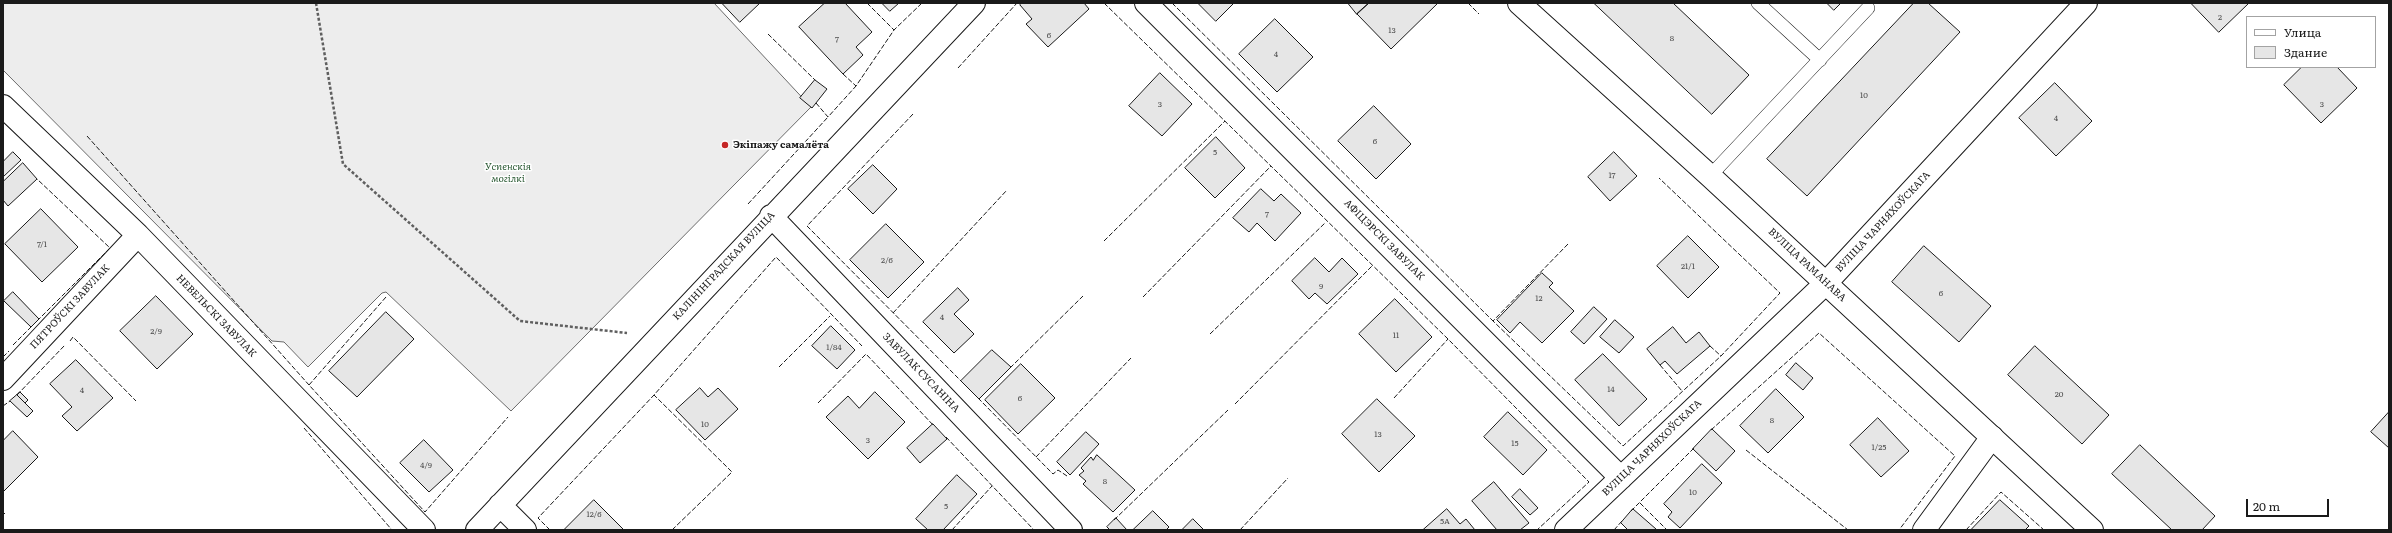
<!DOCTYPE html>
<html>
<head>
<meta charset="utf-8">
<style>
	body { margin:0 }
	#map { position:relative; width:2392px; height:533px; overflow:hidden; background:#fff; font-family:Literata,serif }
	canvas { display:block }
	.frame { position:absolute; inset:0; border:4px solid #1a1a1a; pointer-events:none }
	.legend { position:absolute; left:2246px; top:16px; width:130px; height:52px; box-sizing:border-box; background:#fff; border:1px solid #a3a3a3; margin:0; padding:5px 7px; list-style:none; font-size:12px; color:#1a1a1a }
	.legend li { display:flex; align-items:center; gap:8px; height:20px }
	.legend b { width:20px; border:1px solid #a3a3a3 }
	.scale { position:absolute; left:2246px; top:499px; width:83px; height:18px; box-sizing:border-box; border:2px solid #1a1a1a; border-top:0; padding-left:5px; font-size:12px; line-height:14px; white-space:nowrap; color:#1a1a1a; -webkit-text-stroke:3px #fff; paint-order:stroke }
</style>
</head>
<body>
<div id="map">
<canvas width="2392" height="533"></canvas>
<div class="frame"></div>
<ul class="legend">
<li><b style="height:5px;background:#fff"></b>Улица</li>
<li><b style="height:11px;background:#e6e6e6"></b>Здание</li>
</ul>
<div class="scale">20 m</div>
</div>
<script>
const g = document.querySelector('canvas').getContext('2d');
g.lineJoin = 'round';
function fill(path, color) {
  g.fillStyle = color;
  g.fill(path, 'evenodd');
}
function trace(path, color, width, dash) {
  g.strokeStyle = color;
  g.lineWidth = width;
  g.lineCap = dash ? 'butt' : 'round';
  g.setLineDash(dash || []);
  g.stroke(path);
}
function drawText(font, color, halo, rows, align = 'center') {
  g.font = font + ' Literata,serif';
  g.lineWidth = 3;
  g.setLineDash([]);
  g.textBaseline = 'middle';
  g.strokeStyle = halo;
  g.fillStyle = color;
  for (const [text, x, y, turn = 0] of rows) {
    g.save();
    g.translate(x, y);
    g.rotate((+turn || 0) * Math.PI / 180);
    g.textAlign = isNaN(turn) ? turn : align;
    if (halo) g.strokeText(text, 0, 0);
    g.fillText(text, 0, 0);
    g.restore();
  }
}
const built = new Path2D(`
	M 3,3 L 714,3 L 811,107 L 511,411 L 386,292 L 382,293 L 308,367 L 284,342 L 272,341 L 3,70 Z`);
fill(built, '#ededed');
trace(built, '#6a6a6a', 1);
const building = new Path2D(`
	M 722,3 L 760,3 L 740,22 Z
	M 825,3 L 845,3 L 872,32 L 856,47 L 863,55 L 843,74 L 799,27 Z
	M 882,3 L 899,3 L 890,11 Z
	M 1022,3 L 1084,3 L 1089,9 L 1048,47 L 1026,24 L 1032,19 L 1020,5 Z
	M 1198,3 L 1234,3 L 1216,21 Z
	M 1348,3 L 1369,3 L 1357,14 Z
	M 1369,3 L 1438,3 L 1391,49 L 1357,14 Z
	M 1594,3 L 1673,3 L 1749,75 L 1712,114 Z
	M 1827,3 L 1841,3 L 1834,10 Z
	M 1914,3 L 1928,3 L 1960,32 L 1807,196 L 1767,159 Z
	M 2191,3 L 2249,3 L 2219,32 Z
	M 1275,19 L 1313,57 L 1277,92 L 1239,54 Z
	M 2302,67 L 2337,67 L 2357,88 L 2321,123 L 2284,85 Z
	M 1160,73 L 1192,104 L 1162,136 L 1129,106 Z
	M 815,80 L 827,89 L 812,108 L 800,98 Z
	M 2055,83 L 2092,121 L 2056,156 L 2019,118 Z
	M 1374,106 L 1411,144 L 1376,179 L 1338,141 Z
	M 1216,137 L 1245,168 L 1215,198 L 1185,168 Z
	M 13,152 L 21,160 L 3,177 L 3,162 Z
	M 1614,152 L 1637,176 L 1610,201 L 1588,177 Z
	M 23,163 L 37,179 L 8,206 L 3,200 L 3,182 Z
	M 873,165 L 897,189 L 873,214 L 848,189 Z
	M 1261,189 L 1274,201 L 1281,194 L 1301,213 L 1275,241 L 1257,223 L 1249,232 L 1233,218 Z
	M 41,209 L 78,247 L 42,282 L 5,244 Z
	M 886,224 L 924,262 L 888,298 L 850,260 Z
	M 1688,236 L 1719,267 L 1688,298 L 1657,266 Z
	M 1924,246 L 1991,306 L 1959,342 L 1892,282 Z
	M 1315,258 L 1329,272 L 1342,258 L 1358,274 L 1327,304 L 1315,293 L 1309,299 L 1292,281 Z
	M 1542,273 L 1553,283 L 1549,287 L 1574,311 L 1542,343 L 1520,322 L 1510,333 L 1497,320 Z
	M 958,288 L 969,300 L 954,314 L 974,334 L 954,353 L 923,322 Z
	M 13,292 L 39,319 L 31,327 L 4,301 Z
	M 156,296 L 193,334 L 157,369 L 120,331 Z
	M 1395,299 L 1432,337 L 1396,372 L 1359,334 Z
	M 1594,307 L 1607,319 L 1584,344 L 1571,332 Z
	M 386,312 L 414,339 L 357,397 L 329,371 Z
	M 1615,320 L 1634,337 L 1619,353 L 1600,337 Z
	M 831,326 L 855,350 L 837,369 L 812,346 Z
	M 1673,327 L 1686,343 L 1699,332 L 1710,346 L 1677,374 L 1665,361 L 1660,365 L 1647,349 Z
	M 2035,346 L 2109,415 L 2082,444 L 2008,375 Z
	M 992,350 L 1011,367 L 979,399 L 961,381 Z
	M 1603,354 L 1647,399 L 1619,426 L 1575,380 Z
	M 76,360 L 113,398 L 77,431 L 62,416 L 72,407 L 50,384 Z
	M 1796,363 L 1813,378 L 1803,390 L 1786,375 Z
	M 1021,364 L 1055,398 L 1018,434 L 985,400 Z
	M 700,388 L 708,397 L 718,388 L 738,409 L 705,440 L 676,410 Z
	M 1776,389 L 1804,417 L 1768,453 L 1740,426 Z
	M 20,392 L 28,400 L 25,403 L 17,395 Z
	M 875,392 L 905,422 L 868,459 L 826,417 L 848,396 L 859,408 Z
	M 17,395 L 33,411 L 27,417 L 10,401 Z
	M 1377,399 L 1415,436 L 1379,472 L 1342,434 Z
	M 1508,412 L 1547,450 L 1523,475 L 1484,437 Z
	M 2389,412 L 2389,448 L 2371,432 Z
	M 1878,418 L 1909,451 L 1881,477 L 1850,445 Z
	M 933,424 L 947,439 L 920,463 L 907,448 Z
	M 1712,429 L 1735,451 L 1716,471 L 1693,449 Z
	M 13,431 L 38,457 L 3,492 L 3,441 Z
	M 1086,432 L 1099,444 L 1070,475 L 1057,462 Z
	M 424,440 L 453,470 L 429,492 L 400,463 Z
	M 2140,445 L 2215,516 L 2202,530 L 2172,530 L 2112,474 Z
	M 1097,455 L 1135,490 L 1113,512 L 1083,484 L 1086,481 L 1079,475 L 1084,471 L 1081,468 L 1091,457 L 1093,460 Z
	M 1702,464 L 1722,483 L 1680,528 L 1668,517 L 1672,512 L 1664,504 Z
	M 957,475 L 977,494 L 943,530 L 928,530 L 916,519 Z
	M 1494,482 L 1529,523 L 1520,530 L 1497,530 L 1472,501 Z
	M 1520,489 L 1538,508 L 1530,515 L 1512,497 Z
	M 594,500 L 624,530 L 564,530 Z
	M 2000,500 L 2029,526 L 2025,530 L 1971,530 Z
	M 1447,509 L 1460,524 L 1466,519 L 1475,530 L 1423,530 Z
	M 1633,509 L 1656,529 L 1655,530 L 1628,530 L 1621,523 Z
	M 1153,511 L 1169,527 L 1166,530 L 1133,530 Z
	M 1116,518 L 1127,530 L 1110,530 L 1107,527 Z
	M 1193,519 L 1204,530 L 1182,530 Z`);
fill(building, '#e6e6e6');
trace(building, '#1a1a1a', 1);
const lane = new Path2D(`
	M 1758,3 L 1820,60
	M 1710,176 L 1868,8`);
const street = new Path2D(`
	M 1146,3 L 1621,478
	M 3,106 L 138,235 L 424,530
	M 771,216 L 1071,530
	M 3,379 L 138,235
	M 500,505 L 525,530
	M 477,530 L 974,3
	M 1566,530 L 1826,283 L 2086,3
	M 1924,530 L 1992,437`);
const secondary = new Path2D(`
	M 1519,3 L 1710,176 L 2092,530`);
trace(lane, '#1a1a1a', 14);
trace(street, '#1a1a1a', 24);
trace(secondary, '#1a1a1a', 24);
trace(new Path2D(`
	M 316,3 L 343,164 L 520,321 L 627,333`), '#5f5f5f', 2.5, [3, 2]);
trace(lane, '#fff', 13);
trace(street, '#fff', 22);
trace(secondary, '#fff', 22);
trace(new Path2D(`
	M 867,3 L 894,30
	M 1104,3 L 1448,339 L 1589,482 L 1537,530
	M 1172,3 L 1493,321
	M 1468,3 L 1479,14
	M 768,34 L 815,80
	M 958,68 L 1017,3
	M 843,74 L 856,86 L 894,30 L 922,3
	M 816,103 L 828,117 L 856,86
	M 913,114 L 807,226 L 962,382
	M 87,136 L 309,385
	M 748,204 L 828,117
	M 1104,241 L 1225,121
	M 1568,244 L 1493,321 L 1623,446 L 1721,356 L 1780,293 L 1659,178
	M 386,297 L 309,385 L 425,512 L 508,417
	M 1143,297 L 1271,166
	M 893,313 L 1007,190
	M 37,321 L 110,248 L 37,179
	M 1210,334 L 1325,223
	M 70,341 L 73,337 L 136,401
	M 13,345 L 33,325
	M 1710,346 L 1721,356
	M 3,357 L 9,351
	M 1660,365 L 1682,391
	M 779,367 L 830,316
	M 1010,368 L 1083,296
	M 17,395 L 65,345
	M 978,398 L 1053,474 L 1058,470 L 1067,476
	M 1394,398 L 1448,339
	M 818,403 L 866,354 L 934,426
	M 1235,404 L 1373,265
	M 3,406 L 10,401
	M 304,428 L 392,530
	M 1711,430 L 1819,333 L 1955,456 L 1899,530
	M 946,437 L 1034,530
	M 1746,450 L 1848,530
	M 1036,457 L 1131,358
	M 1640,503 L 1667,530
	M 1631,511 L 1695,447
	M 3,512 L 5,514
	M 1114,520 L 1228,410
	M 550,530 L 538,518 L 654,395
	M 672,530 L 732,472 L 654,395 L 776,257 L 862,346
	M 952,530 L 992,486
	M 1240,530 L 1288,478
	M 1614,530 L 1622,521
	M 1966,530 L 2001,492 L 2044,530`), '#1a1a1a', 1, [5, 2]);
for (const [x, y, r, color] of [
	[725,145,4,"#c62828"]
]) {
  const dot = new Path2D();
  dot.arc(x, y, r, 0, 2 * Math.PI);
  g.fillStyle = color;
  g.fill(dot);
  trace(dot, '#fff', 1.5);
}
drawText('8px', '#4d4d4d', null, [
	["2",2220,18],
	["13",1392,31],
	["6",1049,36],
	["8",1672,39],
	["7",837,40],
	["4",1276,55],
	["10",1864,96],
	["3",1160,105],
	["3",2322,105],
	["4",2056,119],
	["6",1375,142],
	["5",1215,153],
	["17",1612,176],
	["7",1267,215],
	["7/1",42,245],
	["2/6",887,261],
	["21/1",1688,267],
	["9",1321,287],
	["6",1941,294],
	["12",1539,299],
	["4",942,318],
	["2/9",156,332],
	["11",1396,336],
	["1/84",834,348],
	["14",1611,390],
	["4",82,391],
	["20",2059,395],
	["6",1020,399],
	["8",1772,421],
	["10",705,425],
	["13",1378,435],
	["3",868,441],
	["15",1515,444],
	["1/25",1879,448],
	["4/9",426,466],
	["8",1105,482],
	["10",1693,493],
	["5",946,507],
	["12/6",594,515],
	["5А",1445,522]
]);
drawText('bold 10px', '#1a1a1a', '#fff', [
	["Экіпажу самалёта",733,145]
], 'left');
drawText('italic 10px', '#2b5a34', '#fff', [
	["Успенскія",508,167],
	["могілкі",508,179]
]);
drawText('10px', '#1a1a1a', '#fff', [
	["ВУЛІЦА ЧАРНЯХОЎСКАГА",1883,222,-47],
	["АФІЦЭРСКІ ЗАВУЛАК",1384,240,45],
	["ВУЛІЦА РАМАНАВА",1807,265,43],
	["КАЛІНІНГРАДСКАЯ ВУЛІЦА",724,266,-47],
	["ПЯТРОЎСКІ ЗАВУЛАК",70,307,-47],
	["НЕВЕЛЬСКІ ЗАВУЛАК",216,316,46],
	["ЗАВУЛАК СУСАНІНА",921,373,46],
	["ВУЛІЦА ЧАРНЯХОЎСКАГА",1652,448,-44]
]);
</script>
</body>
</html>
